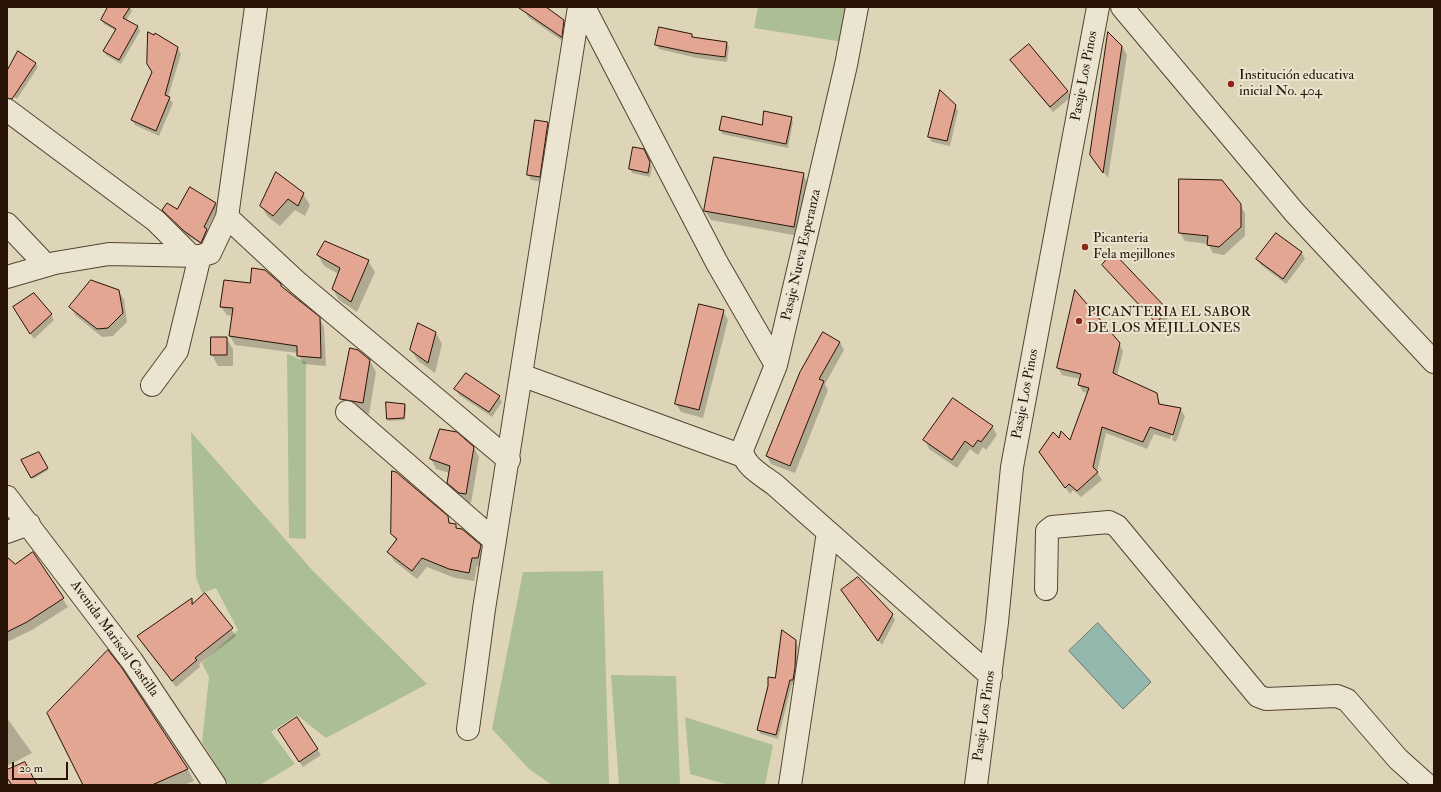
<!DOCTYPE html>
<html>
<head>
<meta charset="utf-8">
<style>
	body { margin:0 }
	#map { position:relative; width:1441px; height:792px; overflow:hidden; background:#ded5b8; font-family:"IM FELL Double Pica",serif }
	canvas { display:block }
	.frame { position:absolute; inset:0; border:8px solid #291206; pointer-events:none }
	.scale { position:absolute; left:12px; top:762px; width:56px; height:18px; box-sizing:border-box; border:2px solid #291206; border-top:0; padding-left:5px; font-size:12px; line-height:14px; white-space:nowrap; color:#291206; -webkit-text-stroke:3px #eae4d1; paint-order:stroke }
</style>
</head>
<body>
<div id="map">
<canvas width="1441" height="792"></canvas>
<div class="frame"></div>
<div class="scale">20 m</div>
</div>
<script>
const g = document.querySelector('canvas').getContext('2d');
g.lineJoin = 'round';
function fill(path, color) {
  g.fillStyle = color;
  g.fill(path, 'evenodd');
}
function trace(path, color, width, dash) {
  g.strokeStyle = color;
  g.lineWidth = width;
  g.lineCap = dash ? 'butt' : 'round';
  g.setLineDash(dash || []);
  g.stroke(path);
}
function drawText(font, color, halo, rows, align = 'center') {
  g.font = font + ' "IM FELL Double Pica",serif';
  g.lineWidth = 4;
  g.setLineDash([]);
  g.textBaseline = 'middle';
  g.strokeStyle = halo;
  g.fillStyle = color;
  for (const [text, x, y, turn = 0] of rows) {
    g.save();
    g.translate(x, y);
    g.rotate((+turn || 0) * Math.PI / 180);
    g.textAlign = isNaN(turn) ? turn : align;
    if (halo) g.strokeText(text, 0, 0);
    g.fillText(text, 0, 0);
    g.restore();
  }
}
fill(new Path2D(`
	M 758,7 L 855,7 L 850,43 L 754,28 Z
	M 287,354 L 306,362 L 306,539 L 289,538 Z
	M 191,432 L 313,571 L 427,684 L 326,738 L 297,715 L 271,732 L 295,764 L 260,785 L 229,785 L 202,742 L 209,677 L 202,663 L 238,630 L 216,588 L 202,593 L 196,577 Z
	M 603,571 L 609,785 L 552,785 L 529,769 L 492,729 L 523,572 Z
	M 611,675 L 676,676 L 680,785 L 619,785 Z
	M 685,717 L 773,745 L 765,785 L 729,785 L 690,774 Z`), '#acbe93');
const water = new Path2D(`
	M 1098,623 L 1151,682 L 1123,709 L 1069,651 Z`);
fill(water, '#93b9af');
trace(water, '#69766b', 1);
fill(new Path2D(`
	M 110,7 L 130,7 L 132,11 L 126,21 L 138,27 L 140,31 L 121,64 L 106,55 L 104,51 L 116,31 L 104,24 L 102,20 Z
	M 528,7 L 544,7 L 564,20 L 567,26 L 564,42 L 528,17 L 525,11 Z
	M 692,35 L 694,38 L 726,42 L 729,47 L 727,62 L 697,58 L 659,49 L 656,44 Z
	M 1122,46 L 1127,55 L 1108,178 L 1091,154 Z
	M 178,48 L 181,54 L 168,97 L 173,103 L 159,136 L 135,125 L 132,120 Z
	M 1011,61 L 1068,91 L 1071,97 L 1053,112 Z
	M 35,63 L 38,67 L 17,99 L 7,92 L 7,70 Z
	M 955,106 L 958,111 L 950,146 L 932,142 L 929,137 Z
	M 723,118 L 762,126 L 791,118 L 793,122 L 788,148 L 722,134 L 720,130 Z
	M 548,123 L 551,129 L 542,182 L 531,180 L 528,174 Z
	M 643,150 L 652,167 L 650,177 L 632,173 L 630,169 Z
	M 803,174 L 808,184 L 799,236 L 711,220 L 705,211 Z
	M 303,194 L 310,205 L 305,216 L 295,210 L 280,226 L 268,217 L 261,206 Z
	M 216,204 L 218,208 L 207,230 L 209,235 L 204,246 L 188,236 L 163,210 L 177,211 Z
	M 1240,205 L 1245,213 L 1245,236 L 1224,255 L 1213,253 L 1208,244 L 1185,241 L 1180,233 Z
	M 1277,234 L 1302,253 L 1305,259 L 1286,284 L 1261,265 L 1257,260 Z
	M 318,255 L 368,261 L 375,272 L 357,312 L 339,300 L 333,289 L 339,274 L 324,266 Z
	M 1104,265 L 1167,310 L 1170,316 L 1159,327 Z
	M 250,284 L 283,289 L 319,318 L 324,327 L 326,366 L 303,364 L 298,353 L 235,345 L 230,336 L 233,316 L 227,315 L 221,307 Z
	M 119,291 L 124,300 L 127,322 L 113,336 L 102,337 L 75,315 L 71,307 Z
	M 723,311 L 728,320 L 703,418 L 681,412 L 676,404 Z
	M 17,313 L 51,314 L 54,320 L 34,339 Z
	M 436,333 L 442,344 L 435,373 L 418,361 L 411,350 Z
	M 226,338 L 233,349 L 233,366 L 218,366 L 212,355 Z
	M 840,342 L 844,350 L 825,384 L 828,390 L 795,473 L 771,464 L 767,456 Z
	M 1119,344 L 1123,351 L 1117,376 L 1156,394 L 1161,406 L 1180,409 L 1185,416 L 1176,442 L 1172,440 L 1180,414 L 1178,414 L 1170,439 L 1154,434 L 1147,449 L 1106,433 L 1097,472 L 1102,480 L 1081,497 L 1073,490 L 1070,494 L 1040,452 L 1059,440 L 1070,442 L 1088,393 L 1083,392 L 1079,385 L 1080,379 L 1062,375 L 1058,368 Z
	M 370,361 L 376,372 L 369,414 L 348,410 L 341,399 Z
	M 456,389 L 499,397 L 502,402 L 492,417 L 459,395 Z
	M 405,405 L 406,408 L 405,420 L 389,421 L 387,419 Z
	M 992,426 L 997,435 L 986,450 L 983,447 L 978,455 L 970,449 L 957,468 L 929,449 L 925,440 Z
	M 474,448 L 479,457 L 471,503 L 465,502 L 454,492 L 448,483 L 450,473 L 436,469 L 431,459 Z
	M 39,454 L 48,470 L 33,479 L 22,460 Z
	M 447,517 L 451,524 L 455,525 L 458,529 L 480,546 L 485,555 L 483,567 L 477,566 L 474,581 L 455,578 L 427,567 L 417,579 L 394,561 L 389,552 L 396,541 L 392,533 Z
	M 33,553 L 68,607 L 32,630 L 7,642 L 7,559 L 15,565 Z
	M 205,595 L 236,636 L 199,664 L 200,667 L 176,687 L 142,643 L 192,599 L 194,603 Z
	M 845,596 L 892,615 L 895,620 L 882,645 Z
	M 795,641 L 798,646 L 795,685 L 792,684 L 778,739 L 761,734 L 758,729 L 776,679 Z
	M 108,652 L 188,770 L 194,781 L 184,785 L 84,785 Z
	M 7,718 L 32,753 L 7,766 Z
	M 282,736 L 317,749 L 321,755 L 303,767 Z
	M 7,776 L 36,785 L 7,785 Z`), '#0003');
const building = new Path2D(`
	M 108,7 L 130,7 L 123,18 L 138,26 L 119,60 L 103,51 L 116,29 L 101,20 Z
	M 518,7 L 546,7 L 564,20 L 562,37 Z
	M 659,27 L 692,34 L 692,37 L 727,42 L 725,57 L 694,53 L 655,45 Z
	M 148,32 L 154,35 L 155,33 L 178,47 L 165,95 L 170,97 L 156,131 L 131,120 L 152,72 L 147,64 Z
	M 1108,32 L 1122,46 L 1103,173 L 1090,155 Z
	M 1029,44 L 1068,91 L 1050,107 L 1010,60 Z
	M 18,51 L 36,63 L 12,99 L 7,98 L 7,71 Z
	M 940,90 L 956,105 L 947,141 L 928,137 Z
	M 764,111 L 792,117 L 786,144 L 719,130 L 722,116 L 762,125 Z
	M 535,120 L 548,122 L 540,177 L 527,175 Z
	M 633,147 L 644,149 L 650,162 L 648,173 L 629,169 Z
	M 714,157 L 804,173 L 794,227 L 704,211 Z
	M 276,172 L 304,193 L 298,206 L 288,199 L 273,216 L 260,206 Z
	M 1179,179 L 1222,180 L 1241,204 L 1241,227 L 1219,247 L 1207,245 L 1208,236 L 1179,233 Z
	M 190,187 L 216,203 L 204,227 L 207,229 L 201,243 L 184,231 L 162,210 L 167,203 L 177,209 Z
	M 1276,233 L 1302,252 L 1283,279 L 1256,259 Z
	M 325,241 L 369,260 L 351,302 L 332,289 L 340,268 L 317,255 Z
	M 1113,252 L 1168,310 L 1156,323 L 1102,265 Z
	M 252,268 L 265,270 L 281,284 L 281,286 L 320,317 L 321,358 L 297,356 L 297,346 L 229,336 L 233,308 L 220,307 L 224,280 L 250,283 Z
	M 91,280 L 119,290 L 123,313 L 108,328 L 97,329 L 69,307 Z
	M 1075,290 L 1120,343 L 1113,373 L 1157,393 L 1159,404 L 1181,408 L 1173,435 L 1150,427 L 1143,442 L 1102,427 L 1093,467 L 1098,472 L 1077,491 L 1069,484 L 1065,488 L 1039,452 L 1053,432 L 1059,438 L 1061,431 L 1070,440 L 1089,388 L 1078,385 L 1081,374 L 1057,368 Z
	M 34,293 L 52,314 L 30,334 L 13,307 Z
	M 699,304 L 724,310 L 699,410 L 675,404 Z
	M 418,323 L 436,332 L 428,363 L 410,350 Z
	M 823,332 L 840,342 L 819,379 L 824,381 L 790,466 L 766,456 L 800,372 Z
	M 211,337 L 227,337 L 227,355 L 211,355 Z
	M 350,348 L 358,350 L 370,360 L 363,403 L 340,399 Z
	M 466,373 L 500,396 L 489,412 L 454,389 Z
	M 953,398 L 993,426 L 981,442 L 978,440 L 973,447 L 965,441 L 952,460 L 923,440 Z
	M 386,402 L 405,404 L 404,418 L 387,419 Z
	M 440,429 L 457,432 L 474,447 L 466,494 L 459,493 L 447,483 L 450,466 L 430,459 Z
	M 39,452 L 48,468 L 31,478 L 21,460 Z
	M 392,471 L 396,472 L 448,516 L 449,523 L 456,524 L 456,528 L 462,529 L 481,545 L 478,558 L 472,558 L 469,573 L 449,569 L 422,558 L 412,571 L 387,552 L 397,539 L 391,534 Z
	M 33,552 L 64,598 L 27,622 L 7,632 L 7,557 L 15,564 Z
	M 858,577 L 893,614 L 878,641 L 841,590 Z
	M 205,593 L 233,628 L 195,658 L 197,660 L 172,681 L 137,636 L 192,598 L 192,604 Z
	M 782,630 L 796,640 L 795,668 L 793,680 L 790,680 L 776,735 L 757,730 L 768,686 L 768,677 L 775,678 Z
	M 108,650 L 122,668 L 188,769 L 152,785 L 83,785 L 47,713 Z
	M 297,717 L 318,749 L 299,762 L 278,730 Z
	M 25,762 L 37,785 L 12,785 L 7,778 L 7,770 Z`);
fill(building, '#e2a693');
trace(building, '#291206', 1);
const minor = new Path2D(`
	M 584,7 L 717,263 L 776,365
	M 857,7 L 846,65 L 776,365 L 742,450 C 744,466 762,475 775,485 L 991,676
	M 1122,7 L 1295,213 L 1434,362
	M 7,110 L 156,221 L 191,256
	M 227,217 L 298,283 L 509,460
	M 7,224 L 46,265
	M 7,277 L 55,263 L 109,254 L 200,256 L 210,253 L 227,217 L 256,7
	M 521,375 L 743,456
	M 152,385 L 177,351 L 200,256
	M 347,412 L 495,541
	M 7,497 L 132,661 L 215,785
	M 7,532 L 29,524
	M 1046,589 L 1047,531 L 1052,527 L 1109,522 L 1117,526 L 1258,696 L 1266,699 L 1337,696 L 1347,700 L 1398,759 L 1427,785
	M 468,729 L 484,609 L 579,7
	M 790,785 L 828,532
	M 976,785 L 997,622 L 1012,467 L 1098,7`);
trace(minor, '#564332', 24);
trace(minor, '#eae4d1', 22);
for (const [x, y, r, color] of [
	[1231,84,4,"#8f2418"],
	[1085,247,4,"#8f2418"],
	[1079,321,4,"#8f2418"]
]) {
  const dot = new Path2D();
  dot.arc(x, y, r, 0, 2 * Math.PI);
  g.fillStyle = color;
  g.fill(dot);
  trace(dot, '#eae4d1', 1.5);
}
drawText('14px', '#291206', '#eae4d1', [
	["Pasaje Los Pinos",1085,76,-79],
	["Pasaje Nueva Esperanza",802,255,-77],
	["Pasaje Los Pinos",1026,394,-79],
	["Avenida Mariscal Castilla",114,639,54],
	["Pasaje Los Pinos",985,716,-82]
]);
drawText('14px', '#291206', '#eae4d1', [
	["Institución educativa",1239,76],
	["inicial No. 404",1239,92],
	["Picanteria",1093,239],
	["Fela mejillones",1093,255],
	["PICANTERIA EL SABOR",1087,313],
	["DE LOS MEJILLONES",1087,329]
], 'left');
</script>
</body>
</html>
